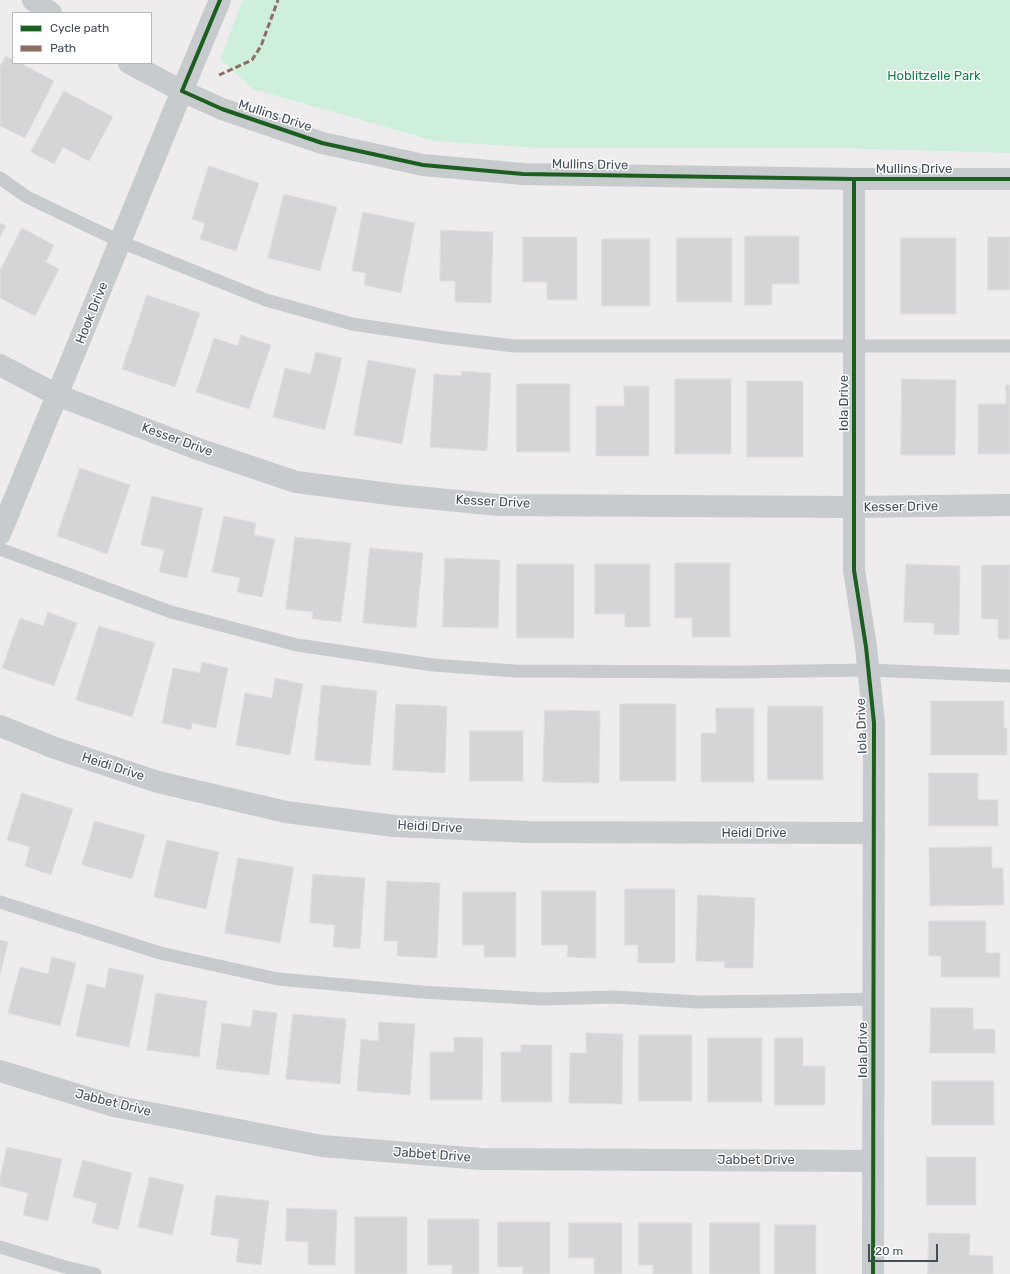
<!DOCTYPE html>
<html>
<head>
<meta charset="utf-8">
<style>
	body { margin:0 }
	#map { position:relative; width:1010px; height:1274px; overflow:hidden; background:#eeecec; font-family:Rubik,sans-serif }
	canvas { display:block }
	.legend { position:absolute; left:12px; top:12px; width:140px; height:52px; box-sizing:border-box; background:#fff; border:1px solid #b4b8bd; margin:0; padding:5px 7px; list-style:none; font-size:12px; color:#434e5a }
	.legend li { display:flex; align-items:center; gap:8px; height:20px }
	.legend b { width:20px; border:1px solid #b4b8bd }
	.scale { position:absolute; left:868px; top:1244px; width:70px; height:18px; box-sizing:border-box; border:2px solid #434e5a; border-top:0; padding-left:5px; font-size:12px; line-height:14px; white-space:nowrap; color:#434e5a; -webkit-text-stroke:3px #fff; paint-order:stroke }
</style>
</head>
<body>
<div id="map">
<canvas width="1010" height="1274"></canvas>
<ul class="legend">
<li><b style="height:5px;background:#1b5e20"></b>Cycle path</li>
<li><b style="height:5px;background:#8d6e63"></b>Path</li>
</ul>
<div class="scale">20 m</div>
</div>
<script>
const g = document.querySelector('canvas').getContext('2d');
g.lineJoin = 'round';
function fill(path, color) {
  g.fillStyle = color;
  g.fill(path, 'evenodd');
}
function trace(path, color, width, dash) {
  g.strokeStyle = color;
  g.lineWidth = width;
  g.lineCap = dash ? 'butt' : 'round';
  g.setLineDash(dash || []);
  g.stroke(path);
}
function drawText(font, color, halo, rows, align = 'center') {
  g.font = font + ' Rubik,sans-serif';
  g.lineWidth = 3;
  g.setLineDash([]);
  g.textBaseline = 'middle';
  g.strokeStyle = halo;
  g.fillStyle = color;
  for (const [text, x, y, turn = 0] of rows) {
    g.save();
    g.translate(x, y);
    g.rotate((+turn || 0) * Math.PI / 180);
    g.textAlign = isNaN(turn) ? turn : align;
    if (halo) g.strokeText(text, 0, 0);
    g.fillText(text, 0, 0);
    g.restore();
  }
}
fill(new Path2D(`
	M 243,0 L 1010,0 L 1010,153 L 836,148 L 540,148 L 435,141 L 253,89 L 220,59 Z`), '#cfefdd');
const building = new Path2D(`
	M 6,56 L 13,60 L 13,63 L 20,63 L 54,81 L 25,138 L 0,126 L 0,67 Z
	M 64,91 L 113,117 L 89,161 L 63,147 L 54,164 L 31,152 Z
	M 209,166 L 259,183 L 236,251 L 200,239 L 205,223 L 192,219 Z
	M 284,194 L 337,207 L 320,271 L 268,258 Z
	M 363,212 L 415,223 L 401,293 L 364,285 L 366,273 L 352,271 Z
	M 0,223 L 6,226 L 0,237 Z
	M 22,228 L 54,245 L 46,262 L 59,269 L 35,316 L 0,298 L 0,271 Z
	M 441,230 L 493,232 L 491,303 L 455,302 L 455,281 L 440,281 Z
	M 745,236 L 799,236 L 799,284 L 772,284 L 772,305 L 745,305 Z
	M 523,237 L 577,237 L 577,300 L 547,300 L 547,282 L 523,282 Z
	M 988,237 L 1010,237 L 1010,290 L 988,290 Z
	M 677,238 L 732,238 L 732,302 L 677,302 Z
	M 901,238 L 956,238 L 956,314 L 901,314 Z
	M 602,239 L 650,239 L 650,306 L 602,306 Z
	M 147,295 L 200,313 L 175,387 L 122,369 Z
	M 241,335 L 271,345 L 249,409 L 196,392 L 214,338 L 238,346 Z
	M 316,352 L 342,358 L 325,430 L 273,417 L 285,368 L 310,374 Z
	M 368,360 L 416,369 L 402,444 L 354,435 Z
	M 462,371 L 491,373 L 487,451 L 430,447 L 434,374 L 461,376 Z
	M 675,379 L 731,379 L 731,454 L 675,454 Z
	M 902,379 L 956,380 L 955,455 L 901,455 Z
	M 747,381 L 803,381 L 803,457 L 747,457 Z
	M 517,384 L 570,384 L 570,452 L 517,452 Z
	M 1006,385 L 1010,385 L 1010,454 L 978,454 L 978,404 L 1006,404 Z
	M 624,386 L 649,386 L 649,456 L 596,456 L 596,406 L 624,406 Z
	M 80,468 L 130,485 L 107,554 L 57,536 Z
	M 152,496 L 203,508 L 187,578 L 159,572 L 164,550 L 141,545 Z
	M 224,516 L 256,523 L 254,535 L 275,539 L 262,597 L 237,592 L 240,578 L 212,572 Z
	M 295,537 L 351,543 L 341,622 L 312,619 L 313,612 L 286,609 Z
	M 370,548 L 423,553 L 416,628 L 363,623 Z
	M 445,558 L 500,560 L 498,628 L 443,627 Z
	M 675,563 L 730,563 L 730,637 L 692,637 L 692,618 L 675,618 Z
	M 517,564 L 574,564 L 574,638 L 517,638 Z
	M 595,564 L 650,564 L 650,627 L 625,627 L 625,614 L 595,614 Z
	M 906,564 L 960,566 L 959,635 L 934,634 L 934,623 L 904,622 Z
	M 982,565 L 1010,565 L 1010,639 L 998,639 L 998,619 L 982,619 Z
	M 48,612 L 77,623 L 54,686 L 2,668 L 20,618 L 43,626 Z
	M 99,626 L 155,643 L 132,717 L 76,700 Z
	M 202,662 L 228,668 L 216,728 L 192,723 L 191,730 L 162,723 L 173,668 L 200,673 Z
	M 275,678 L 303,684 L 290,755 L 236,745 L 245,693 L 272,698 Z
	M 322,685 L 377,691 L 370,766 L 315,760 Z
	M 931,701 L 1004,701 L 1004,728 L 1007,728 L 1007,755 L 931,755 Z
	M 396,704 L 447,706 L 445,773 L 393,770 Z
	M 620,704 L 676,704 L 676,781 L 620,781 Z
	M 768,706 L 823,706 L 823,780 L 768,780 Z
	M 716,708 L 754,708 L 754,782 L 701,782 L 701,733 L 716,733 Z
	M 545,710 L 600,711 L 599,783 L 543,782 Z
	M 470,731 L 523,731 L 523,781 L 470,781 Z
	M 929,773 L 978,773 L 978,800 L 998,800 L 998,826 L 929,826 Z
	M 22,793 L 73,809 L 51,875 L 25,866 L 30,847 L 7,840 Z
	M 95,821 L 145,835 L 132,879 L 82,865 Z
	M 167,840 L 219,852 L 206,909 L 154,897 Z
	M 992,847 L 992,868 L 1003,868 L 1004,905 L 930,906 L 929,848 Z
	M 238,858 L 294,867 L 280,943 L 225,933 Z
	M 313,874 L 365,878 L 360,949 L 333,947 L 335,925 L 310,923 Z
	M 387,881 L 440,883 L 437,958 L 397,956 L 398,941 L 384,941 Z
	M 625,889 L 675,889 L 675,963 L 638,963 L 638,945 L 625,945 Z
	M 542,891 L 596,891 L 596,958 L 567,957 L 568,945 L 542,945 Z
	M 463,892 L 516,892 L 516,957 L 484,957 L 484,945 L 463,945 Z
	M 698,895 L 755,898 L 753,968 L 724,968 L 725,962 L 696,961 Z
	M 929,921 L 986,921 L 986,953 L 1000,953 L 1000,977 L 941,977 L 941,956 L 929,956 Z
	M 0,940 L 8,942 L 0,975 Z
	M 52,957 L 76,963 L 60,1026 L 8,1013 L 20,967 L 48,974 Z
	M 109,968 L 144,975 L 129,1047 L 76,1036 L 87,984 L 105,988 Z
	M 156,993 L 207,1001 L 199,1057 L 147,1050 Z
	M 931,1008 L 973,1008 L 973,1029 L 995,1029 L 995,1053 L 930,1053 Z
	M 253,1010 L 277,1013 L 269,1075 L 216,1069 L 222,1023 L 251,1027 Z
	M 293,1014 L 346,1019 L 340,1084 L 286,1079 Z
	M 379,1022 L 415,1024 L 410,1095 L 357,1091 L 361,1039 L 378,1041 Z
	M 586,1033 L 623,1034 L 622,1104 L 569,1103 L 570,1053 L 586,1053 Z
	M 639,1035 L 692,1035 L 692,1101 L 639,1101 Z
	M 454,1037 L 483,1038 L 482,1100 L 430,1100 L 430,1052 L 454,1052 Z
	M 708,1038 L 762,1038 L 762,1102 L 708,1102 Z
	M 775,1038 L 803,1038 L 803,1066 L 825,1066 L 825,1105 L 775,1105 Z
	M 521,1045 L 552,1045 L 552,1102 L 501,1102 L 501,1052 L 521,1052 Z
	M 932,1081 L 994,1081 L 994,1125 L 932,1125 Z
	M 7,1147 L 62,1159 L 48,1221 L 23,1215 L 28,1193 L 0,1186 L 0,1178 Z
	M 927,1157 L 976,1157 L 976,1205 L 927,1205 Z
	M 83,1160 L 132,1173 L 118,1230 L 92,1223 L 97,1203 L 73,1197 Z
	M 150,1177 L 184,1185 L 172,1235 L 138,1227 Z
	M 216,1195 L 269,1201 L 261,1265 L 236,1262 L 239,1239 L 211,1235 Z
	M 287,1208 L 337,1210 L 335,1265 L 308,1265 L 308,1242 L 286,1241 Z
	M 355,1217 L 407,1217 L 407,1274 L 355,1274 Z
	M 428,1219 L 479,1219 L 479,1274 L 452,1274 L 452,1265 L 428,1265 Z
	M 498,1222 L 550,1222 L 550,1274 L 523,1274 L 523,1267 L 498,1267 Z
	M 569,1223 L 622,1223 L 622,1274 L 594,1274 L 594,1258 L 569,1258 Z
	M 639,1223 L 692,1223 L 692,1274 L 653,1274 L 653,1265 L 639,1265 Z
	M 710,1223 L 760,1223 L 760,1274 L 710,1274 Z
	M 775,1225 L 816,1225 L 816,1274 L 775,1274 Z
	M 929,1233 L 970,1234 L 969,1255 L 993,1256 L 993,1274 L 928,1274 Z`);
fill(building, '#d5d4d7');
trace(building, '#dfdedf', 1);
trace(new Path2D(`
	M 0,178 L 27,197 L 121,242 L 266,300 L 352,324 L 447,338 L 514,346 L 1010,346
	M 0,549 L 171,612 L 297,645 L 433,665 L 515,671 L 740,672 L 869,670 L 1010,676
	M 0,902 L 160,953 L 278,979 L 422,992 L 543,999 L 615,997 L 698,1002 L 787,1001 L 873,999
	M 0,1247 L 65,1267 L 95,1274`), '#c8cbcd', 13);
trace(new Path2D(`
	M 33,0 L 51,13
	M 854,179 L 854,570 L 866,647 L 874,723 L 873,1274
	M 0,365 L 57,395 L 195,448 L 296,482 L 397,495 L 498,505 L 854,507 L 1010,505
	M 0,534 L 182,91 L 129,63
	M 0,726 L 55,748 L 158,782 L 286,812 L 394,826 L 528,832 L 874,833
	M 0,1071 L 114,1106 L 322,1146 L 481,1159 L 873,1161`), '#c8cbcd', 22);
trace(new Path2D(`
	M 220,0 L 182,91 L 222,109 L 322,143 L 423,165 L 523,174 L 854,179 L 1010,179`), '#c8cbcd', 22);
trace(new Path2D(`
	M 219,75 L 252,60 L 261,46 L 278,0`), '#8d6e63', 3, [6, 3]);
trace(new Path2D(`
	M 220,0 L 182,91 L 222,109 L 322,143 L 423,165 L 523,174 L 854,179 L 1010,179
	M 854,179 L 854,570 L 866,647 L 874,723 L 873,1274`), '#1b5e20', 4);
drawText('13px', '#107f4e', '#fff', [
	["Hoblitzelle Park",934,76]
]);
drawText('13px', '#434e5a', '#fff', [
	["Mullins Drive",275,116,18],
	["Mullins Drive",590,165,1],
	["Mullins Drive",914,169],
	["Hook Drive",92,313,-68],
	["Iola Drive",844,403,-90],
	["Kesser Drive",177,440,20],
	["Kesser Drive",493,502,3],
	["Kesser Drive",901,507,-1],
	["Iola Drive",862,726,-92],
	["Heidi Drive",113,767,18],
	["Heidi Drive",430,827,3],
	["Heidi Drive",754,833],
	["Iola Drive",863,1050,-90],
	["Jabbet Drive",113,1103,14],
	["Jabbet Drive",432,1155,4],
	["Jabbet Drive",756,1160]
]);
</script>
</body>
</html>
